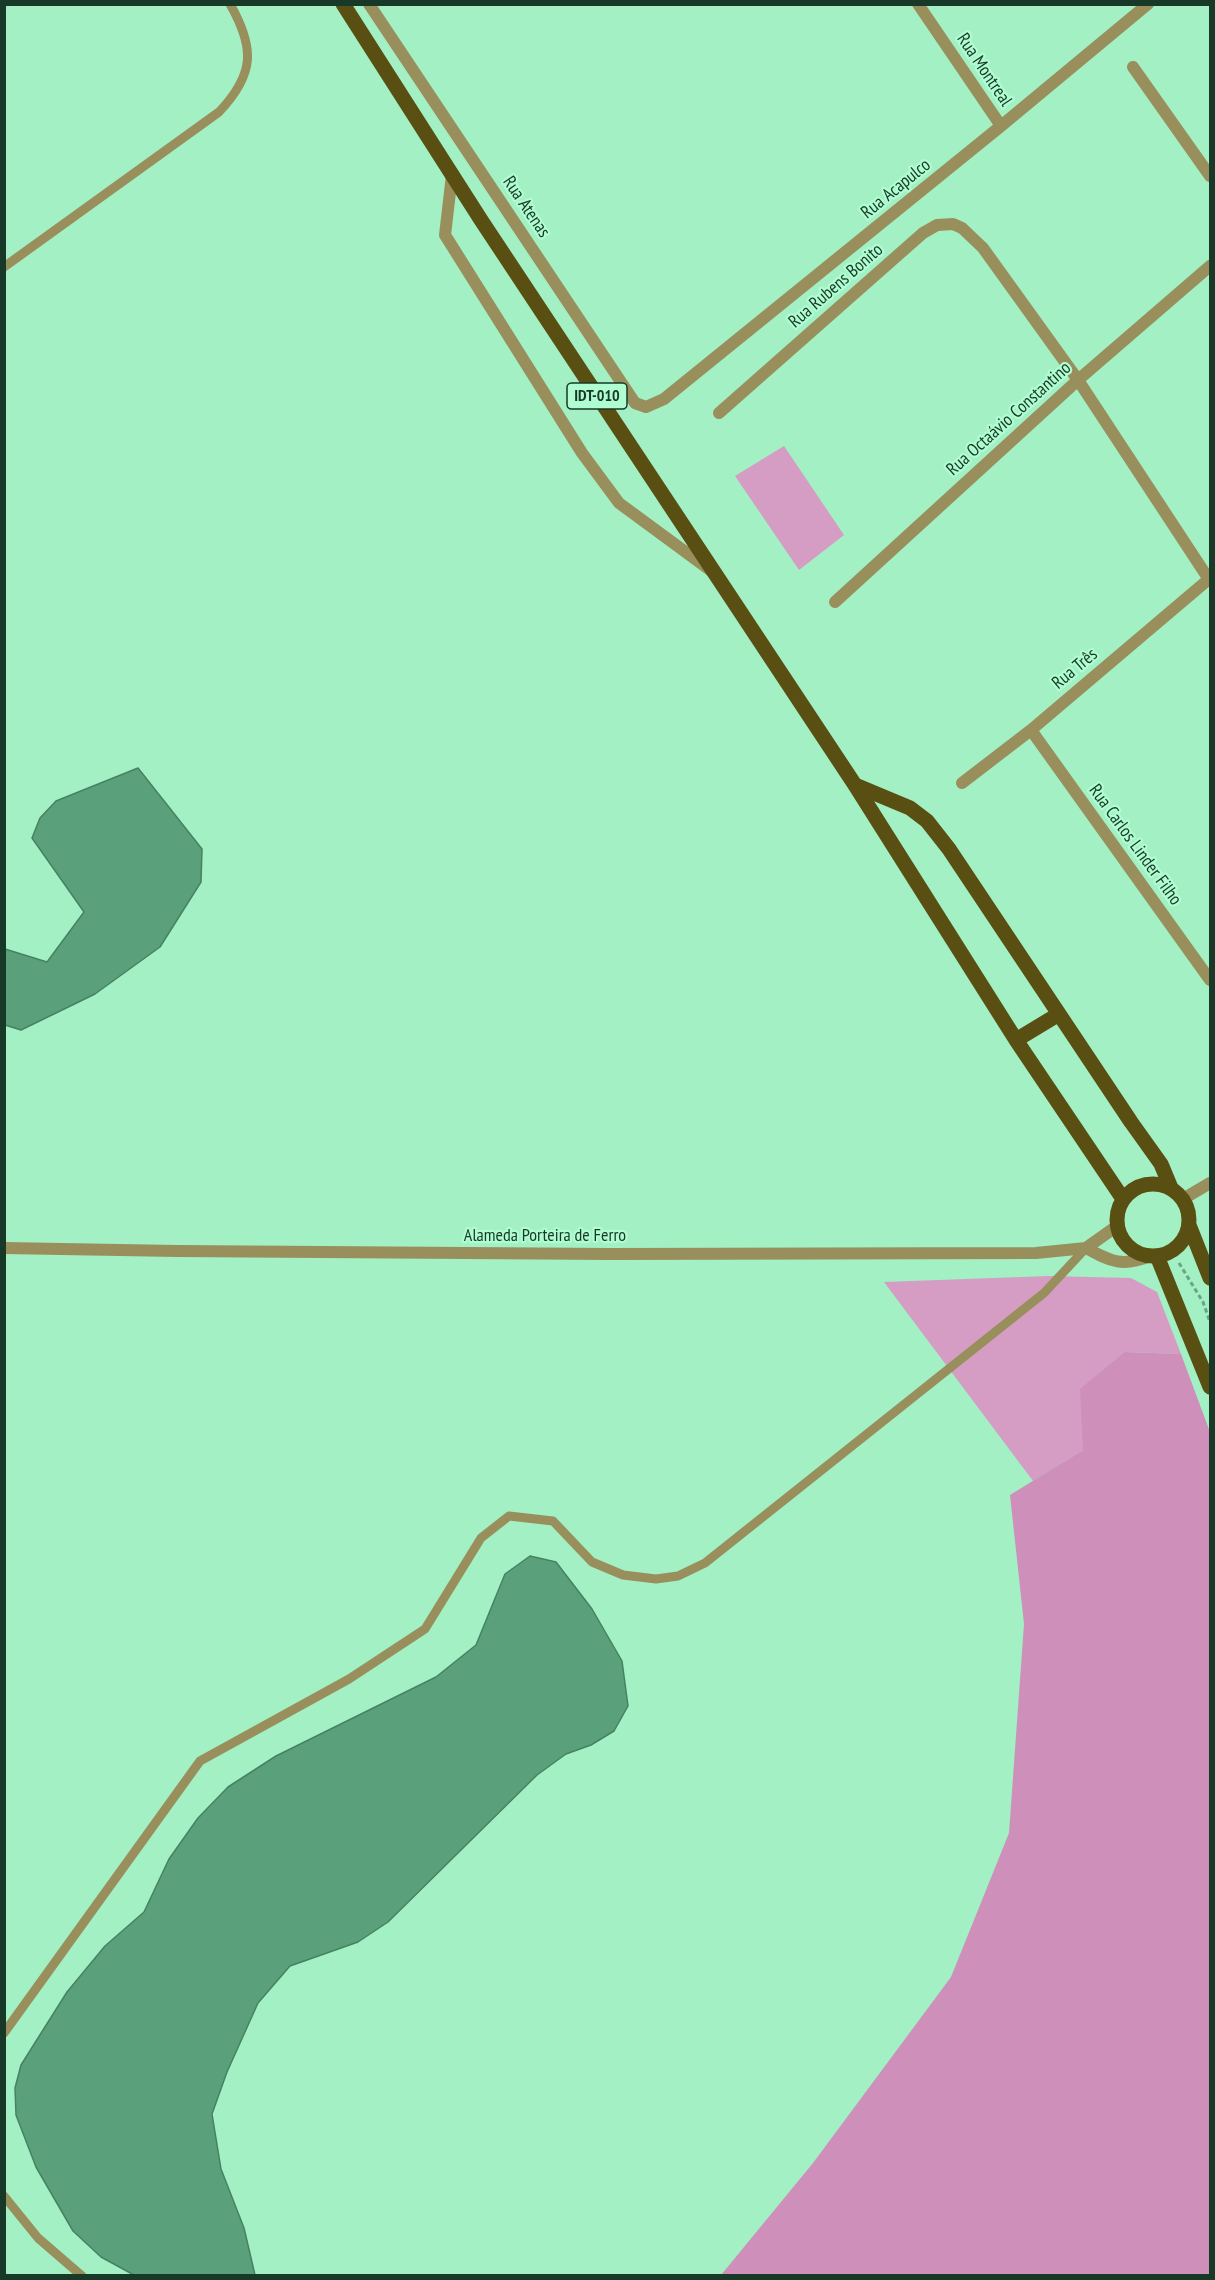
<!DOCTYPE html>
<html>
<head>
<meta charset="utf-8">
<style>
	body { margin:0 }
	#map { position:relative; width:1215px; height:2280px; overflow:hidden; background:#a2f0c3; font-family:"PT Sans Narrow",sans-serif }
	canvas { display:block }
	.frame { position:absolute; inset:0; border:6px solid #193928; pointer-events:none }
</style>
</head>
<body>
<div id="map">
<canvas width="1215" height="2280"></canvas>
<div class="frame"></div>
</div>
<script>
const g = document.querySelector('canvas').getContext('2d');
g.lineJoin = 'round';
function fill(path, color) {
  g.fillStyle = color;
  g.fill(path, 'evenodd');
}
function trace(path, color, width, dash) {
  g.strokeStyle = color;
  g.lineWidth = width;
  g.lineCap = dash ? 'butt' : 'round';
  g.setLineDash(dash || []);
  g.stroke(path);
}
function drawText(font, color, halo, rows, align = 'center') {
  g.font = font + ' "PT Sans Narrow",sans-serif';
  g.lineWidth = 4.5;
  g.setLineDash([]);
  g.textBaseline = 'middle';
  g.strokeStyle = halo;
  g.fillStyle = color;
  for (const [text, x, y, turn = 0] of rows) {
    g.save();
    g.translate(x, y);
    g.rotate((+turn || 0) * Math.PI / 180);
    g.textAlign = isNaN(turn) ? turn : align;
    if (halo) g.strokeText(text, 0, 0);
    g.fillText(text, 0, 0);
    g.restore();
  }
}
fill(new Path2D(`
	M 784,446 L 844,535 L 799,570 L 735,476 Z
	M 1049,1276 L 1131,1278 L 1157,1292 L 1181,1354 L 1125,1352 L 1083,1450 L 1033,1481 L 884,1282 Z`), '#d59dc3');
fill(new Path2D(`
	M 1125,1352 L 1181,1354 L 1210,1432 L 1210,2275 L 721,2275 L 813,2163 L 951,1977 L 1009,1833 L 1024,1624 L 1010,1495 L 1083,1450 L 1080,1389 Z`), '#ce90ba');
const water = new Path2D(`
	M 138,768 L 202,849 L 201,882 L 160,947 L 95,994 L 21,1030 L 5,1025 L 5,949 L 47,962 L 84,912 L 32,838 L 40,818 L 56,801 Z
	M 530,1556 L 556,1562 L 592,1609 L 622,1661 L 628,1706 L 614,1731 L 591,1745 L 566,1754 L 537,1775 L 388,1922 L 358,1942 L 290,1966 L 258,2003 L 227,2072 L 212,2114 L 221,2169 L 244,2228 L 255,2275 L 134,2275 L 101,2257 L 73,2231 L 36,2167 L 16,2115 L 15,2088 L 21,2065 L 67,1992 L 105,1946 L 144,1912 L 169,1859 L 198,1818 L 228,1787 L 276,1756 L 436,1677 L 476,1645 L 505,1574 Z`);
fill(water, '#5aa17b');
trace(water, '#468262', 1.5);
trace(new Path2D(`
	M 1179,1263 L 1203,1302 L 1210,1322`), '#6aa583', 3, [4.5, 3]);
trace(new Path2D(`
	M 4,267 L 219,112 C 255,74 255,48 230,4
	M 4,2033 L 200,1761 L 349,1679 L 425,1629 L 481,1538 L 509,1516 L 553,1521 L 592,1562 L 623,1575 L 656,1579 L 678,1576 L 705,1563 L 1044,1293 L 1086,1248
	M 4,2196 L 38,2238 L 82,2276`), '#988f5d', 9);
trace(new Path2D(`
	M 369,4 L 635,403 L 646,407 L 664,399 L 1001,126 L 1148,4
	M 918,4 L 1001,126
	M 1133,67 L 1210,176
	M 452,175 L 445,235 L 582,453 L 619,503 L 710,570
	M 719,413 L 923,233 L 937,225 L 953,224 L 962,228 L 983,248 L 1078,380 L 1210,581
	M 835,602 L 1078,380 L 1210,266
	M 1031,730 L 1210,980
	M 962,783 L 1031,730 L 1209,579
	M 1183,1199 L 1210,1183
	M 4,1248 L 177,1251 L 610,1254 L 1036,1253 L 1086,1248 L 1117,1226
	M 1086,1248 C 1112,1262 1122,1267 1151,1256`), '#988f5d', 12);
trace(new Path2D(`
	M 343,4 L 481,220 L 855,785 L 1016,1040 L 1123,1199
	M 855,785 L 910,808 L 927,821 L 949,849 L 1131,1122 L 1161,1164 L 1171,1188
	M 1016,1040 L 1059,1014
	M1117 1220a36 36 0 1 1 72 0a36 36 0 1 1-72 0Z
	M 1189,1225 L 1210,1278
	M 1157,1256 L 1210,1387`), '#5a4f13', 15);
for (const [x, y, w] of [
	[597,396,60]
]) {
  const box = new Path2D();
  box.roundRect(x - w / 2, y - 13, w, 26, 4.5);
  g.fillStyle = '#affdd0';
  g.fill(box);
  trace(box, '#193928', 1.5);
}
drawText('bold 16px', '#193928', null, [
	["IDT-010",597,396]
]);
drawText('18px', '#193928', '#affdd0', [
	["Rua Montreal",984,70,56],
	["Rua Acapulco",896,189,-39],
	["Rua Atenas",526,207,56],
	["Rua Rubens Bonito",836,286,-41],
	["Rua Octaávio Constantino",1009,419,-42],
	["Rua Três",1075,669,-40],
	["Rua Carlos Linder Filho",1135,845,54],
	["Alameda Porteira de Ferro",545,1236]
]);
</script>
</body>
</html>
